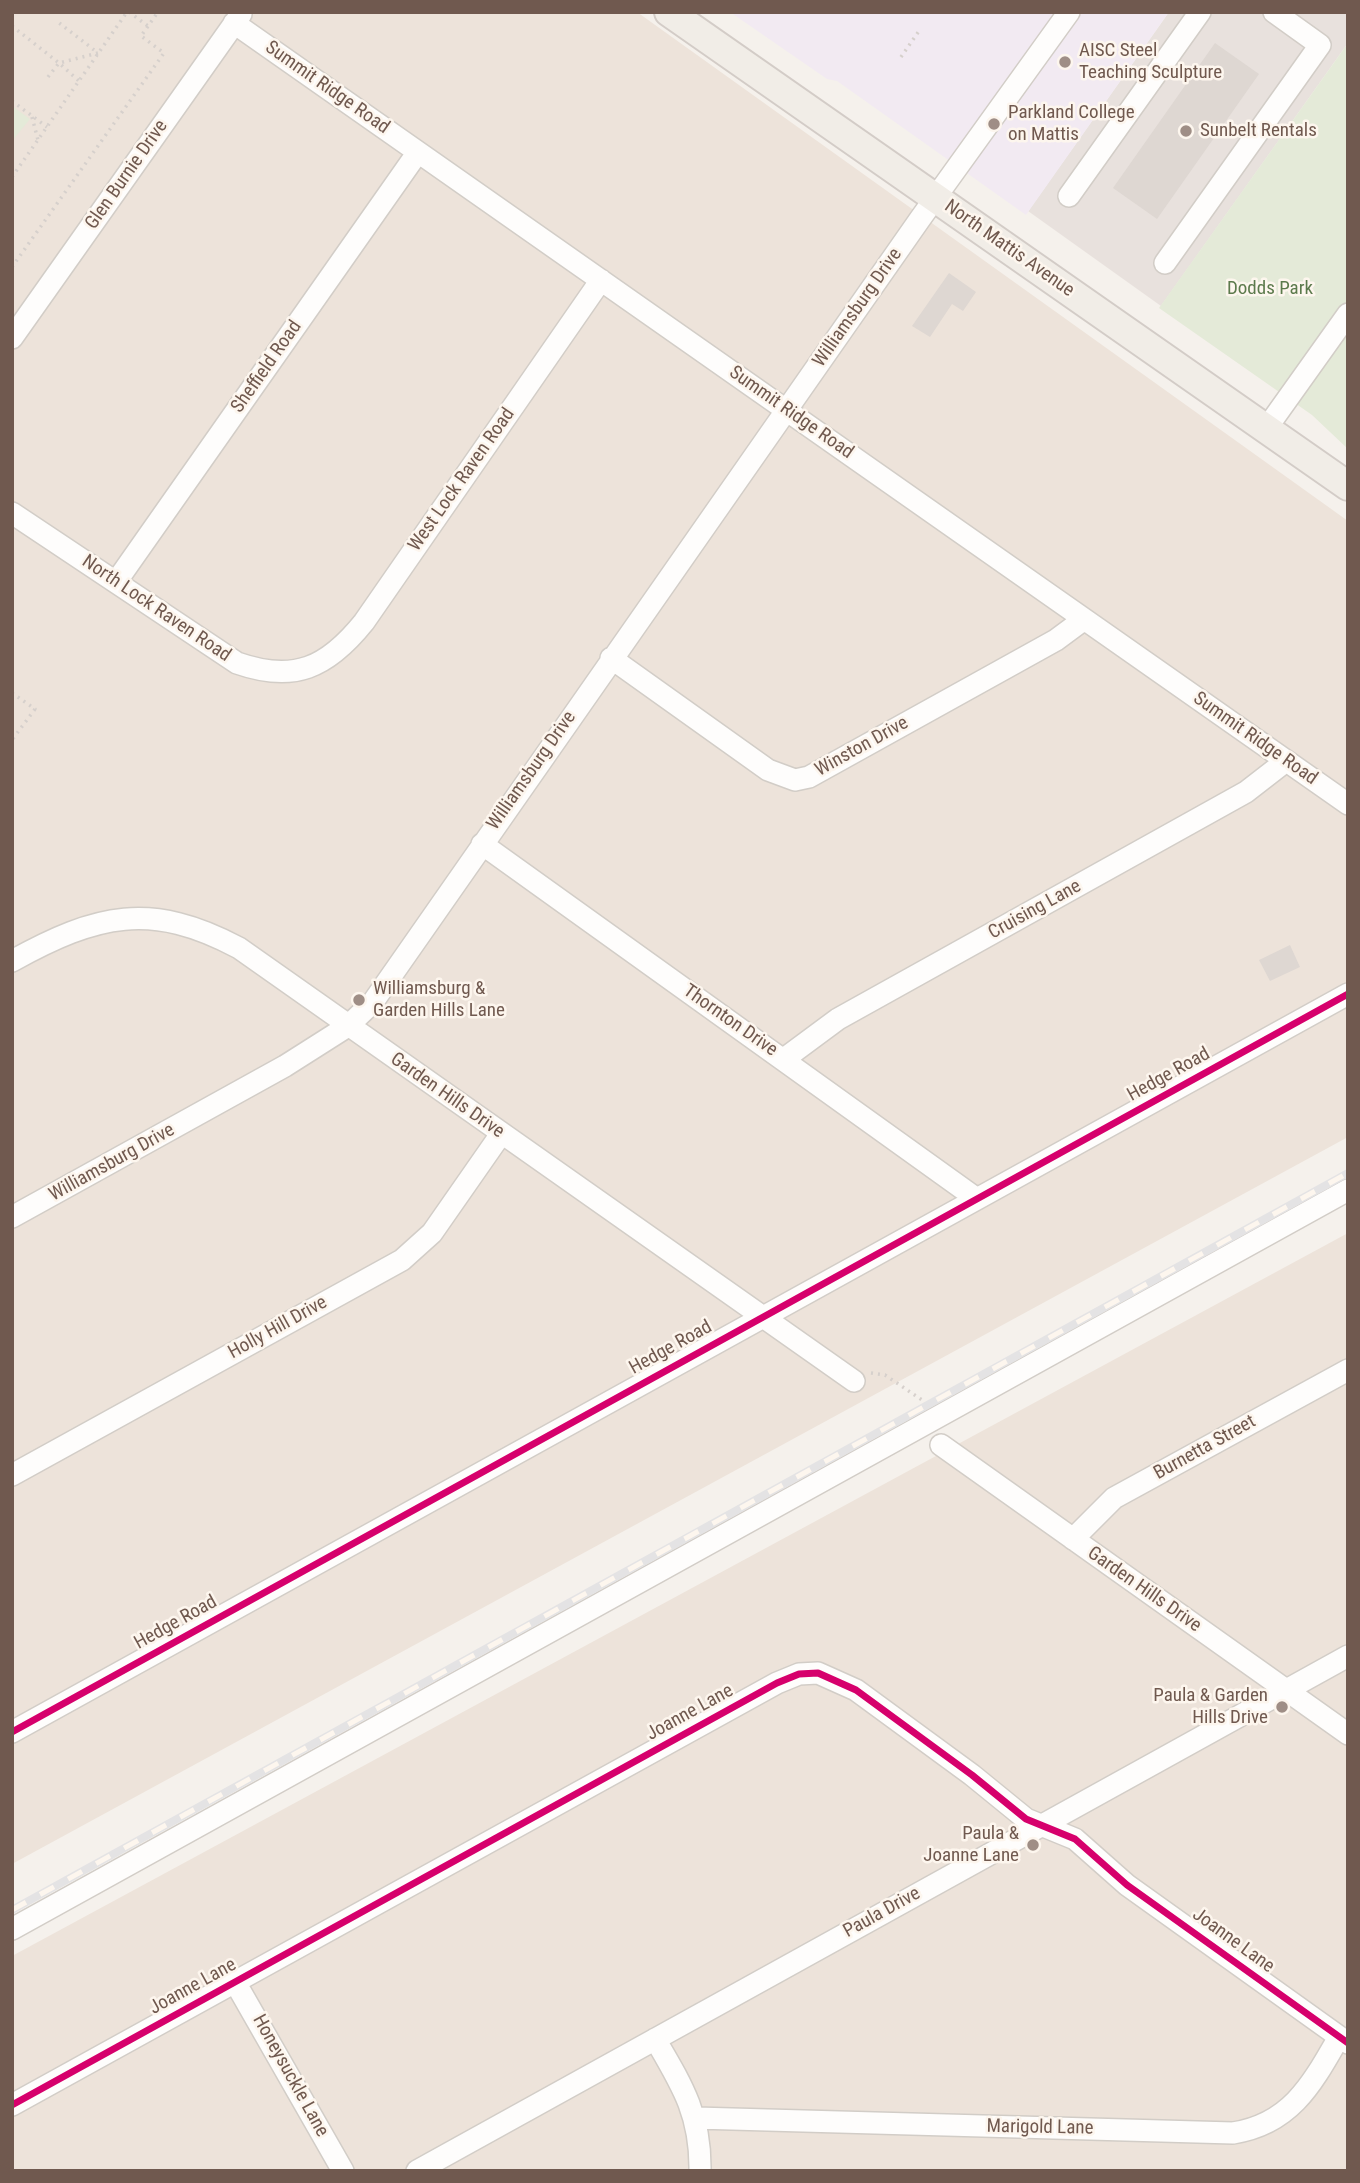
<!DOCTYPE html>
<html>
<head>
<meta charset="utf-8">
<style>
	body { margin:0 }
	#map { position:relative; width:1360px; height:2183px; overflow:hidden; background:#f5f1ec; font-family:"Roboto Condensed",sans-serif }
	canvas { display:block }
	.frame { position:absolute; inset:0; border:14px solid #70594f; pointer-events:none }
</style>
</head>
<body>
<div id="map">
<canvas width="1360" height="2183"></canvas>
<div class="frame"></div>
</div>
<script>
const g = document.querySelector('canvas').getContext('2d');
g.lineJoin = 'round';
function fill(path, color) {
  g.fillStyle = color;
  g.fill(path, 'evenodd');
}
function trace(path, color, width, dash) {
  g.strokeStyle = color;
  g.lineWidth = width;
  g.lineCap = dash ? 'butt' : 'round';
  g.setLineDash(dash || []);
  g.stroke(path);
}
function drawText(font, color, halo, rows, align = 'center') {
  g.font = font + ' "Roboto Condensed",sans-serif';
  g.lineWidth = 5;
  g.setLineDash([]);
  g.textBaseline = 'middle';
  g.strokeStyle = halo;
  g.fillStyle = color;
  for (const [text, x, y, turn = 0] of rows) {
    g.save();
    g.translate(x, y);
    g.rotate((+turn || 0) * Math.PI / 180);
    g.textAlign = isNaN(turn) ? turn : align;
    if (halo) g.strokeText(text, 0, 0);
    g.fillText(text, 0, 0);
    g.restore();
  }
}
fill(new Path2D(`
	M 12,12 L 637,12 L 1348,521 L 1348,1137 L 12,1864 Z
	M 1348,1233 L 1348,2171 L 12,2171 L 12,1956 Z`), '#ede3da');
fill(new Path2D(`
	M 1169,12 L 1348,12 L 1348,43 L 1161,306 L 1028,211 Z`), '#e8e1dd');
fill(new Path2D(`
	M 730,12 L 1169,12 L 1026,215 L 837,81 L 827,79 Z`), '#f2eaf2');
fill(new Path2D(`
	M 1348,43 L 1348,449 L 1312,415 L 1159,308 Z
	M 12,106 L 30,119 L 12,141 Z`), '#e4ead8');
fill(new Path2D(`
	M 1215,43 L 1259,74 L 1157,219 L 1113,188 Z
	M 949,273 L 976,292 L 963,311 L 952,304 L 930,337 L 912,326 Z
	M 1290,945 L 1300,967 L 1270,981 L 1259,960 Z`), '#ded7d2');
const minor = new Path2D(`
	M 234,23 L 1348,804
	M 1069,196 L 1200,12
	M 1165,263 L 1320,45 L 1274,12
	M 12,338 L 241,14
	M 1266,429 L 1348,314
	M 12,513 L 237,663 C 294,683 327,668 364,622 L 601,280
	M 116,582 L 418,152
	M 611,658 L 768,770 L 795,780 L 809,777 L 1056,640 L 1083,620
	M 482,844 L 977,1199
	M 12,961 C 97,914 151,901 239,948 L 854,1381
	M 784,1059 L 838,1019 L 1246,792 L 1286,761
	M 12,1217 L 285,1066 L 348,1026 L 373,1002 L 920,219 L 1069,12
	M 941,1445 L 1348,1734
	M 12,1475 L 402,1260 L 432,1233 L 501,1134
	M 1073,1539 L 1114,1498 L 1348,1370
	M 12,1732 L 1348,994
	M 12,1929 L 1348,1190
	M 235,1982 L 343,2171
	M 655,2039 C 682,2085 701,2115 700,2171
	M 12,2105 L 777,1683 L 799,1674 L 818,1673 L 856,1690 L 972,1775 L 1026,1819 L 1075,1839 L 1127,1885 L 1348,2043
	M 696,2118 L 1233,2133 C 1291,2124 1312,2084 1339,2037
	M 417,2171 L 1348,1656`);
const major = new Path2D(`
	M 669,12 L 1348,486`);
trace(minor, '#d2cdc7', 24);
trace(major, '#d3ccc7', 32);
trace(new Path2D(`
	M 129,12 L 148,26
	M 12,26 L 59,63 L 98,53 L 58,22
	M 901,57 L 919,31
	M 48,77 L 59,63 L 79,81
	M 12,101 L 47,127
	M 32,117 L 38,140
	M 12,177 L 127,12
	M 12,267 L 164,53 L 141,36 L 158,12
	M 12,693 L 35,709 L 12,740
	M 871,1373 L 885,1375 L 925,1402`), '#d6d0cc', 3.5, [2, 5]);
trace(minor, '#fefdfc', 21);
trace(major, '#f1ede7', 28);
const rail = new Path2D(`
	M 12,1910 L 1348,1173`);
trace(rail, '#e4e3e4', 8);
trace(rail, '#fdf6ee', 5, [16]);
trace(new Path2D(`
	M 12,1732 L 1348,994
	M 12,2105 L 777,1683 L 799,1674 L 818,1673 L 856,1690 L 972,1775 L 1026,1819 L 1075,1839 L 1127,1885 L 1348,2043`), '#d6006c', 7);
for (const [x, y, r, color] of [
	[1065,62,7,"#9f8e86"],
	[994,124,7,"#9f8e86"],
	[1186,131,7,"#9f8e86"],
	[359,1000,7,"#9f8e86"],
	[1282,1707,7,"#9f8e86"],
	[1033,1845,7,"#9f8e86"]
]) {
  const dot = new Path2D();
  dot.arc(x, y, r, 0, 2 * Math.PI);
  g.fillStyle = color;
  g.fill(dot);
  trace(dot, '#fdf6ee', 2.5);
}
drawText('19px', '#70594f', '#fdf6ee', [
	["AISC Steel",1079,51],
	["Teaching Sculpture",1079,73],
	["Parkland College",1008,113],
	["on Mattis",1008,135],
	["Sunbelt Rentals",1200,131],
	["Williamsburg &",373,989],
	["Garden Hills Lane",373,1011],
	["Paula & Garden",1268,1696,"right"],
	["Hills Drive",1268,1718,"right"],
	["Paula &",1019,1834,"right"],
	["Joanne Lane",1019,1856,"right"]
], 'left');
drawText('19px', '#70594f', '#fdf6ee', [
	["Summit Ridge Road",327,88,35],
	["Glen Burnie Drive",127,175,-55],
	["North Mattis Avenue",1009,249,35],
	["Williamsburg Drive",858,308,-55],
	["Sheffield Road",267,367,-55],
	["Summit Ridge Road",791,413,35],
	["West Lock Raven Road",462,480,-55],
	["North Lock Raven Road",156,609,34],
	["Summit Ridge Road",1255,739,35],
	["Winston Drive",862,747,-29],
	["Williamsburg Drive",532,771,-55],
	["Cruising Lane",1035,910,-29],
	["Thornton Drive",730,1021,35],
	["Hedge Road",1169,1075,-29],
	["Garden Hills Drive",447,1096,35],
	["Williamsburg Drive",112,1163,-29],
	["Holly Hill Drive",278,1328,-29],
	["Hedge Road",671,1348,-29],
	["Burnetta Street",1205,1448,-29],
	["Garden Hills Drive",1144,1590,35],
	["Hedge Road",176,1623,-29],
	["Joanne Lane",690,1713,-29],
	["Paula Drive",882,1913,-29],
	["Joanne Lane",1233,1941,36],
	["Joanne Lane",193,1987,-29],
	["Honeysuckle Lane",290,2076,61],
	["Marigold Lane",1040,2128,1]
]);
drawText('19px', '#5c7a4c', '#fdf6ee', [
	["Dodds Park",1270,289]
]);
</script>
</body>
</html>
